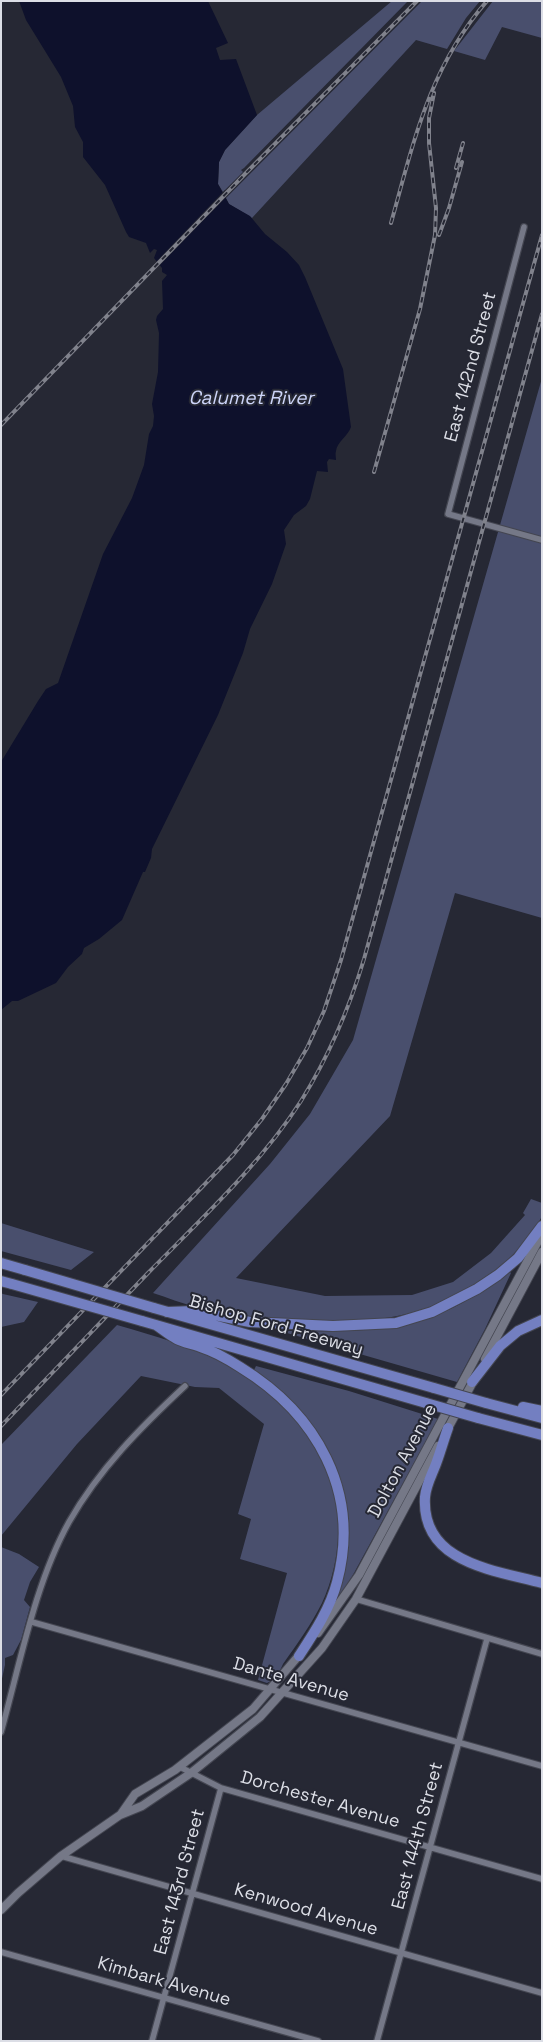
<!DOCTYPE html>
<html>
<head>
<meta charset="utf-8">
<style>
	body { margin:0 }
	#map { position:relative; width:543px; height:2042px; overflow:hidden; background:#262834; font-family:"Space Grotesk",sans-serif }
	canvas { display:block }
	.frame { position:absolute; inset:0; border:2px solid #dcdee6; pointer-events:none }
</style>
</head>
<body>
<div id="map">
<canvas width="543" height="2042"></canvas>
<div class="frame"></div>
</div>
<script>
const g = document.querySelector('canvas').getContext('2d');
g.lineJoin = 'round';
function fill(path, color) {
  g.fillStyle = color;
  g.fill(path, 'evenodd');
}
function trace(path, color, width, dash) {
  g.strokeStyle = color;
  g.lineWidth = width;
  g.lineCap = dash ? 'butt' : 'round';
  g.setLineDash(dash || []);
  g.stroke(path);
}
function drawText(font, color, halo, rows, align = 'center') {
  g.font = font + ' "Space Grotesk",sans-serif';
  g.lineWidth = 4;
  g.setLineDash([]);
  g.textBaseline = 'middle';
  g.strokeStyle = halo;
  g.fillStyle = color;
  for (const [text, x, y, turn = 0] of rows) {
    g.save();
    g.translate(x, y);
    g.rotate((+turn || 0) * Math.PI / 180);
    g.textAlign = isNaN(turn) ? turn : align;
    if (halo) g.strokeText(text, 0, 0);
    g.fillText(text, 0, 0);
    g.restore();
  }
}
fill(new Path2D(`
	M 392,1 L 408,1 L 244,168 L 241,170 L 243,172 L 223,192 L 218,184 L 219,162 L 225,150 L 257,115 Z
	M 422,1 L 480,1 L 466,18 L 447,49 L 416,40 L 252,218 L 229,204 L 226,198 Z
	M 493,1 L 542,1 L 542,38 L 502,27 L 485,60 L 454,51 Z
	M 542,378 L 542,918 L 455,893 L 390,1116 L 236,1278 L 325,1296 L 412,1295 L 453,1282 L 491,1253 L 525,1215 L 523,1213 L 531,1199 L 542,1203 C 542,1208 543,1214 541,1218 C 533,1233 515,1254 502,1265 C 481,1281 459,1296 434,1306 C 363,1332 269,1323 197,1307 C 182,1304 167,1297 153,1293 L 270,1164 L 310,1114 L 353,1040 Z
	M 1,1223 L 94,1252 L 71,1270 L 1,1251 Z
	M 509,1271 L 511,1273 L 485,1329 L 457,1382 L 287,1333 L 288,1331 C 380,1332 434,1332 509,1271 Z
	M 1,1293 L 3,1294 L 38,1302 L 24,1322 L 1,1327 Z
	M 117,1325 C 154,1336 193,1346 227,1365 C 265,1386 305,1420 324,1459 C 345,1502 342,1561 322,1603 C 311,1625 297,1644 283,1664 C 281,1668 279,1673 276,1677 C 274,1680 270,1681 267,1683 L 258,1680 L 287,1573 L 240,1559 L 251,1519 L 238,1514 L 264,1424 L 219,1388 L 195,1387 L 141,1376 L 77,1444 L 1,1536 L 1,1445 Z
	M 256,1366 L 349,1391 L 438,1419 L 354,1573 L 336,1603 L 333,1601 C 374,1507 330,1427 254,1370 Z
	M 1,1547 L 19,1554 L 39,1567 L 30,1582 L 24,1600 L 30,1607 L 21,1640 L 13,1655 L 5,1658 L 5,1665 L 1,1683 Z`), '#494f6d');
fill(new Path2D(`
	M 19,1 L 208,1 L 228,43 L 216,48 L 220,60 L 236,59 L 257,115 L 225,150 L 219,162 L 218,184 L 229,204 L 250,216 L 265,234 L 287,252 L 299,265 L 305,277 L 343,369 L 351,427 C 348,436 337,442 336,451 C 335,454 336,457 336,460 L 329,459 L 327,462 L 328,472 L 317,471 L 310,499 L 306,506 L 294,515 L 284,530 L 286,544 L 272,584 L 250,629 L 243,653 L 218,715 L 152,849 L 151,858 L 145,872 L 143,872 L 122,920 L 99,939 L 84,948 L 82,954 L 68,967 L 56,983 L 18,1001 L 12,1001 L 1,1010 L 1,762 L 38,701 L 46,689 L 58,683 L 103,554 L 132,498 L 144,465 L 149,434 L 153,426 L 154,416 L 152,404 L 158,372 L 159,333 L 156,320 L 157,316 L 163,309 L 162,281 L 167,275 L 162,272 L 162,268 L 154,258 L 157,250 L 154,249 L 150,253 L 146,243 L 129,237 L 126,232 L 105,185 L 83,157 L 83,142 L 75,127 L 73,106 L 61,77 L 26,20 Z`), '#0e112c');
fill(new Path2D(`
	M 225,190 L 227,196 L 158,267 L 155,263 Z`), '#262834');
const minor = new Path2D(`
	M 524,227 L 448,514 L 542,540
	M 356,1599 L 542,1654
	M 32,1622 L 542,1766
	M 1,1732 C 20,1664 35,1583 69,1522 C 99,1469 141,1427 185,1386
	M 180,1767 L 221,1788 L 542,1879
	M 61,1856 L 542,1993
	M 1,1952 L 318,2041
	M 152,2041 L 221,1788
	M 377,2041 L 487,1639`);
const tertiary = new Path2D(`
	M 485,1359 L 542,1252
	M 446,1432 L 475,1378
	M 318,1633 L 359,1575 L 542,1234
	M 121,1814 L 135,1794 L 175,1770 L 253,1709 L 301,1653
	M 1,1910 L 18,1893 L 61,1856 L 120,1815 L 142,1806 L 191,1773 L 260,1717 L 322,1648 L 356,1599 L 438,1446`);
const motorway = new Path2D(`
	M 1,1263 L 25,1270
	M 1,1281 L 12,1284
	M 154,1308 L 434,1388
	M 167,1312 L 194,1311 L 250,1322 L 333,1326 L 396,1323 L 432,1312 L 477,1289 L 498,1275 L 518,1258 L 542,1226
	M 142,1321 L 426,1403
	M 156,1325 C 162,1329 168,1334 175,1338 C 183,1343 194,1344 203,1348 C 216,1352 229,1360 240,1367 C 317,1414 361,1492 337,1582 C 330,1609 314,1633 299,1656
	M 472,1382 L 500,1346 L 518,1331 L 542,1320
	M 486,1403 L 542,1418
	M 523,1407 L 542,1411
	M 478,1418 L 542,1435
	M 448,1428 C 444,1439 441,1450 437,1461 C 433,1473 426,1484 425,1497 C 421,1563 494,1570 542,1583`);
trace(minor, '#444651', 8);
trace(tertiary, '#444651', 10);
trace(motorway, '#444651', 12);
trace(minor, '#757887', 5.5);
trace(tertiary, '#757887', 8);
trace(motorway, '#737fc1', 10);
const rail = new Path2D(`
	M 456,168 L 463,143
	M 391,223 C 414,141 429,68 487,1
	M 439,235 L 449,208 L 462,162
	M 1,425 L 245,174 L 417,1
	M 374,472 L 420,309 L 435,235 L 436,208 L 429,143 L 429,118 L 434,93
	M 1,1395 L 233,1155 L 262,1119 L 286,1084 L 307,1048 L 324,1011 L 341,960 L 542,235
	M 1,1426 C 50,1375 99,1324 148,1273 C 201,1219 260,1165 301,1101 C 329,1056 349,1009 364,959 L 542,314`);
trace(rail, '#80828c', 4);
trace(rail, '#262834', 2, [5.5]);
const motorwayBridge = new Path2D(`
	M 25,1270 L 154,1308
	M 12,1284 L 142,1321
	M 434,1388 L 486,1403
	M 426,1403 L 478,1418`);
trace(motorwayBridge, '#444651', 12, []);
trace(motorwayBridge, '#737fc1', 10);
drawText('18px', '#dcdee6', '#262834', [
	["East 142nd Street",471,367,-75],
	["Bishop Ford Freeway",276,1326,16],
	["Dolton Avenue",403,1461,-62],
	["Dante Avenue",291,1680,16],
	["Dorchester Avenue",320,1800,16],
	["East 144th Street",418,1836,-75],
	["East 143rd Street",180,1882,-75],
	["Kenwood Avenue",306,1910,16],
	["Kimbark Avenue",164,1982,16]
]);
drawText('italic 19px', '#cdd5f9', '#262834', [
	["Calumet River",251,399]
]);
</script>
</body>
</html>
